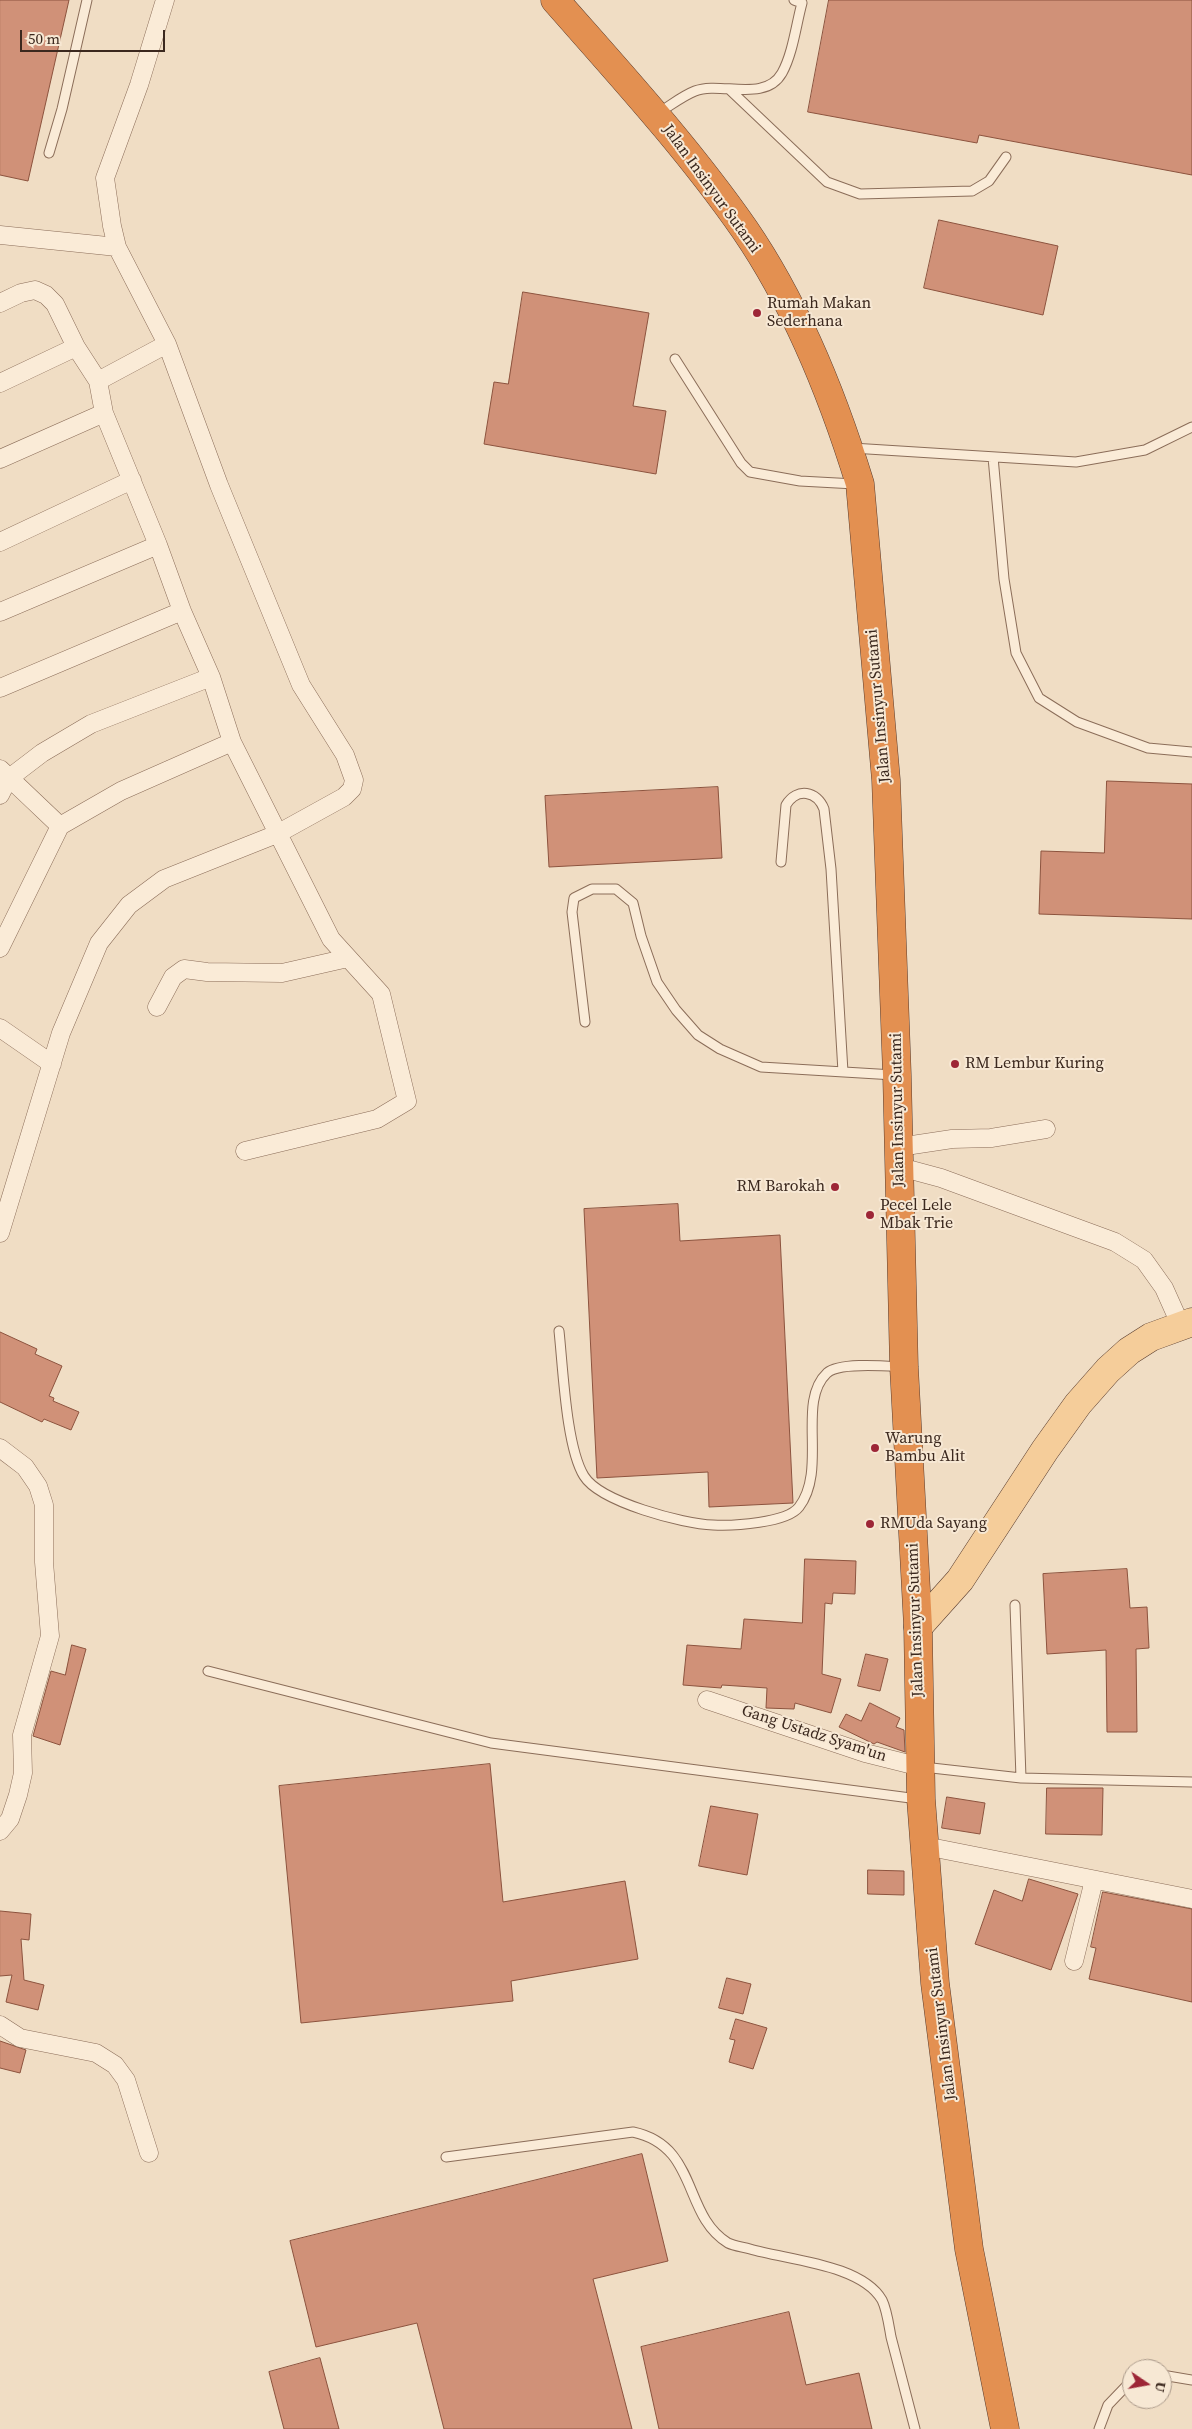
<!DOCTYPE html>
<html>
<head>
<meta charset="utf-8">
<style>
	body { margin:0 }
	#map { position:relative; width:1192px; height:2429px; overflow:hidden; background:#f0ddc4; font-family:"Source Serif 4",serif }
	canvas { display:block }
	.north { position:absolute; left:1122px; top:2359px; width:50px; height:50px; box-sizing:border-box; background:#f7e8d4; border:1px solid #ac9b8b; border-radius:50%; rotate:102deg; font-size:14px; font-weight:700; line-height:20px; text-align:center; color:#3b281e }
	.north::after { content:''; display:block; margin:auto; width:18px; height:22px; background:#9d2637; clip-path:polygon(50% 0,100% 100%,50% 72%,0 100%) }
	.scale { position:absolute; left:20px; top:30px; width:145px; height:22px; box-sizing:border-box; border:2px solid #3b281e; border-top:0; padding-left:6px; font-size:15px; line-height:18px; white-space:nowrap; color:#3b281e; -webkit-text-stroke:4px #f7e8d4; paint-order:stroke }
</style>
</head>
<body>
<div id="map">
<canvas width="1192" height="2429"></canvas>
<div class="north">U</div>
<div class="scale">50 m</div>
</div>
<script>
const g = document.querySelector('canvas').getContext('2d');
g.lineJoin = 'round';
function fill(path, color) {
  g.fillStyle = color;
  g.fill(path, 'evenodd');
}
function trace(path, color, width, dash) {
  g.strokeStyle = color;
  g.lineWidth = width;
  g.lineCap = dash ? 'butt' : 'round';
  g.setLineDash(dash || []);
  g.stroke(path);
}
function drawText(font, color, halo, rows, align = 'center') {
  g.font = font + ' "Source Serif 4",serif';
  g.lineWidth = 4;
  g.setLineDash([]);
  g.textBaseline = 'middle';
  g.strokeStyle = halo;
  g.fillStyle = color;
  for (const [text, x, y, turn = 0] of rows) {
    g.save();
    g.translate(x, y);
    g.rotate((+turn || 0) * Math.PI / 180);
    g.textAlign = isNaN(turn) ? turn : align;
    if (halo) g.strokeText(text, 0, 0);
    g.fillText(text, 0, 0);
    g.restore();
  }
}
const building = new Path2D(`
	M 0,0 L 69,0 L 28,181 L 0,175 Z
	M 829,0 L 1192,0 L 1192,175 L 979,135 L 977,143 L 808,112 Z
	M 939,220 L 1058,246 L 1043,315 L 924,288 Z
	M 523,292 L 649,313 L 633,406 L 666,411 L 656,474 L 484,444 L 494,382 L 508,384 Z
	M 1107,781 L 1192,784 L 1192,919 L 1039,914 L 1041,851 L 1104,853 Z
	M 718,787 L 722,858 L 549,867 L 545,796 Z
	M 678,1204 L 680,1241 L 780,1235 L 793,1503 L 709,1507 L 708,1472 L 597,1478 L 584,1209 Z
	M 0,1332 L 37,1349 L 35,1354 L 62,1366 L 49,1396 L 54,1398 L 53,1401 L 79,1412 L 71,1430 L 44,1419 L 42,1422 L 0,1402 Z
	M 805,1559 L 856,1561 L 855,1594 L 833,1593 L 832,1604 L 825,1603 L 822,1674 L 841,1679 L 831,1713 L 795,1703 L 794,1709 L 766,1708 L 767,1688 L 722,1685 L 721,1688 L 683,1685 L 687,1645 L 741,1649 L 744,1619 L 802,1623 Z
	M 1127,1569 L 1130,1608 L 1147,1607 L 1149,1648 L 1136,1649 L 1137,1732 L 1107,1732 L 1106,1650 L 1047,1654 L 1043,1574 Z
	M 72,1645 L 86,1649 L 60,1745 L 33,1736 L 51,1671 L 65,1675 Z
	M 866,1654 L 888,1659 L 880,1691 L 858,1686 Z
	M 870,1703 L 900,1718 L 896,1727 L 904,1730 L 905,1752 L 877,1742 L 874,1744 L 839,1727 L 846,1714 L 861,1721 Z
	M 490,1764 L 503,1902 L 625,1881 L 638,1959 L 511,1981 L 513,2001 L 301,2023 L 279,1786 Z
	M 1047,1788 L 1103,1788 L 1102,1835 L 1046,1834 Z
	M 947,1797 L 985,1803 L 980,1834 L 942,1828 Z
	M 711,1806 L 758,1814 L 747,1875 L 699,1866 Z
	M 868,1870 L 904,1871 L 904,1895 L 868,1894 Z
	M 1029,1879 L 1078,1894 L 1051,1970 L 975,1944 L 994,1890 L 1022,1901 Z
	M 1103,1892 L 1192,1909 L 1192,2002 L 1089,1979 L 1096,1948 L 1091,1947 Z
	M 0,1911 L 31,1914 L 29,1940 L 21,1939 L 24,1980 L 44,1985 L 38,2010 L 6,2002 L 12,1975 L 0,1976 Z
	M 727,1978 L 751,1984 L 743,2014 L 719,2008 Z
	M 736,2019 L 767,2028 L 753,2069 L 729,2062 L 735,2040 L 730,2039 Z
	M 0,2041 L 26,2050 L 20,2073 L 0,2068 Z
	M 642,2154 L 668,2261 L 593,2279 L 632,2429 L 444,2429 L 417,2323 L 316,2347 L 290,2241 Z
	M 789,2312 L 806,2385 L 859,2373 L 872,2429 L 659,2429 L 641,2347 Z
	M 320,2358 L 339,2429 L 284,2429 L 269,2372 Z`);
fill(building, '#d09178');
trace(building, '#8c533e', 1);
const lane = new Path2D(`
	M 729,89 L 827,182 L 860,194 L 972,191 L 989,181 L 1006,157
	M 658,113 C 670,106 682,96 695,91 C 720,81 765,103 782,73 C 793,53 796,25 802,3 L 794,0
	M 49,153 L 62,109 L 87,0
	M 675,359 L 741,463 L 750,472 L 800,481 L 855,484
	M 852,448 L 1076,462 L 1145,450 L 1192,427
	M 993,457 L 1004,579 L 1016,653 L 1039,698 L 1077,722 L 1148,748 L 1192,752
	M 781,862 L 786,805 C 797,787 817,791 824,809 L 831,869 L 843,1072
	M 585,1022 L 572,912 L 574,898 L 592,889 L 616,889 L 633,903 L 641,936 L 657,982 L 676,1010 L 698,1035 L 720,1049 L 761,1067 L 894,1075
	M 559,1331 C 563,1367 566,1447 584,1476 C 600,1502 683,1524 713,1525 C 733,1526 787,1523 799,1507 C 828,1469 796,1402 827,1373 C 840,1362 885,1366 902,1367
	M 1015,1605 L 1021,1778
	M 208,1671 L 491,1743 L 918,1799
	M 923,1767 L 1021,1778 L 1192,1782
	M 446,2157 L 633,2132 C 699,2146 682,2215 728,2243 C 734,2246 743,2247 750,2249 C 787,2260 861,2264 882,2300 C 887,2310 889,2326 891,2337 C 899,2367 907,2398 915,2429
	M 1162,2375 L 1192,2380
	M 1099,2429 L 1108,2405 L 1132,2380`);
const street = new Path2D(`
	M 0,235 L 117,247
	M 0,303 L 21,293 L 35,290 L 46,295 L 55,304 L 76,347 L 98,381 L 104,413 L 158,545 L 182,611 L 211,677 L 232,742 L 331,939 L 381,994 L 407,1101 L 377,1119 L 245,1151
	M 98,381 L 167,344
	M 0,383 L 76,347
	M 0,459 L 104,413
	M 0,542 L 132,480
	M 0,612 L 158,545
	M 0,688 L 182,611
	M 0,769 L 60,826
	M 0,795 L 8,779 L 42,753 L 91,724 L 211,677
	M 0,948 L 60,826 L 121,791 L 232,742
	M 157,1007 L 173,977 L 184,969 L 207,972 L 282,973 L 348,958
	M 0,1028 L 52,1064
	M 899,1147 L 952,1139 L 991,1138 L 1046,1129
	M 900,1167 L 941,1178 L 1115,1242 L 1144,1260 L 1164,1288 L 1181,1326
	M 0,1233 L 61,1033 L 99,943 L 129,905 L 164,879 L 277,834 L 344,797 L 352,789 L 354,780 L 345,755 L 301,685 L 219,485 L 167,344 L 117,247 L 112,226 L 105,178 L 139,85 L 165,0
	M 0,1448 L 25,1467 L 38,1486 L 44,1505 L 44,1562 L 50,1636 L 22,1735 L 23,1773 L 18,1795 L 10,1819 L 0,1831
	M 707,1700 L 865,1753 L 921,1767
	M 925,1846 L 1192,1899
	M 1074,1961 L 1094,1880
	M 0,2025 L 20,2038 L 96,2053 L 115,2065 L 126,2080 L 149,2153`);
const primary = new Path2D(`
	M 918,1627 L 960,1580 L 1045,1450 L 1078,1404 L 1108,1370 L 1129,1351 L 1151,1337 L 1192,1322`);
const highway = new Path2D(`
	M 555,0 C 620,74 688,148 745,230 C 797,306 833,396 860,484 L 886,780 L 897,1075 L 904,1367 L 918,1627 L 921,1799 L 935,1983 L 969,2249 L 1005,2429`);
trace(lane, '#8b6d59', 11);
trace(street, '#8b6d59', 19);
trace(primary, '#593c2e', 29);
trace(highway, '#593c2e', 29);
trace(lane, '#faebd7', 9);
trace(street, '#faebd7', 18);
trace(primary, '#f5cd9a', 28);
trace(highway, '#e39051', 28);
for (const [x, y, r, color] of [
	[757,313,5,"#9d2637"],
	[955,1064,5,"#9d2637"],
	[835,1187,5,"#9d2637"],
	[870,1215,5,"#9d2637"],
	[875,1448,5,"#9d2637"],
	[870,1524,5,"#9d2637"]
]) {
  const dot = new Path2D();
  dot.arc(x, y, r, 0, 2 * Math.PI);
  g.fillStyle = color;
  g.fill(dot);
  trace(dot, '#f7e8d4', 2);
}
drawText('16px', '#3b281e', '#f7e8d4', [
	["Jalan Insinyur Sutami",711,189,54],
	["Jalan Insinyur Sutami",879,706,-95],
	["Jalan Insinyur Sutami",898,1110,-91],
	["Jalan Insinyur Sutami",916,1620,-92],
	["Gang Ustadz Syam'un",814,1734,18],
	["Jalan Insinyur Sutami",942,2024,-97]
]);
drawText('16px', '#3b281e', '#f7e8d4', [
	["Rumah Makan",767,304],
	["Sederhana",767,322],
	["RM Lembur Kuring",965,1064],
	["RM Barokah",825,1187,"right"],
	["Pecel Lele",880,1206],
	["Mbak Trie",880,1224],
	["Warung",885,1439],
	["Bambu Alit",885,1457],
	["RMUda Sayang",880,1524]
], 'left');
</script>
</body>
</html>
